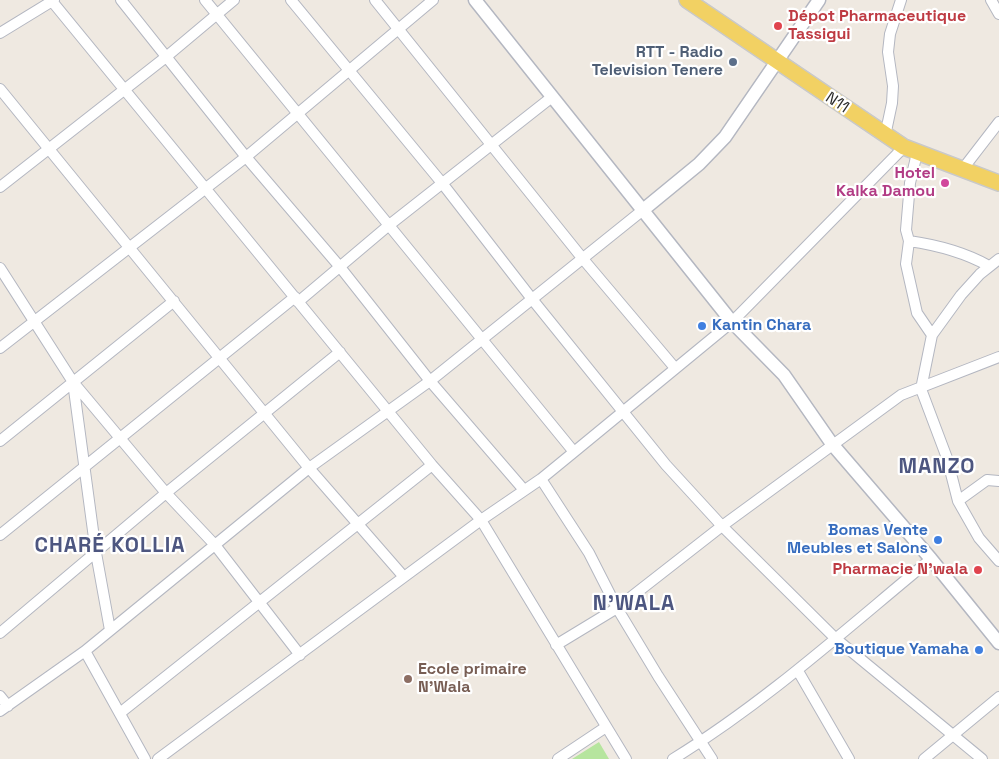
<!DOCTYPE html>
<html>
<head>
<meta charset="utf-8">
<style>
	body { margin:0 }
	canvas { display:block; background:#efe9e1 }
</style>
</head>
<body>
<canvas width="999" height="759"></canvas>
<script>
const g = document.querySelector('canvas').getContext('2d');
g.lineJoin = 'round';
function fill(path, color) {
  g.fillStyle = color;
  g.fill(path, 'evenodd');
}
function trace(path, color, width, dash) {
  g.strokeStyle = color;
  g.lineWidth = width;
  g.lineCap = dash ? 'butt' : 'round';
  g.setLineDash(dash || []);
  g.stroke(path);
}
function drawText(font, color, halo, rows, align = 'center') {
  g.font = font + ' "Space Grotesk",sans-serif';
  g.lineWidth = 4.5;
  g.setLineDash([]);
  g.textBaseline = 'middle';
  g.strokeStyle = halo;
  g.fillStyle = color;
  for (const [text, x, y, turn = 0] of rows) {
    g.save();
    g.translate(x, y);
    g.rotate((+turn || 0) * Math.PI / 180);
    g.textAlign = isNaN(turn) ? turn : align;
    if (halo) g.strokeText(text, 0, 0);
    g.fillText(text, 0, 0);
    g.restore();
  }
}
fill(new Path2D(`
	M 599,742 L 609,759 L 572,759 Z`), '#b6e59e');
const minor = new Path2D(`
	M 51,0 L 432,465 L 481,520 L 626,759
	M 121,0 L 246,157 L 340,267 L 430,381 L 524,490
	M 205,0 L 574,452
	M 291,0 L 442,183 L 532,299 L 666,465 L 722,526 L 835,638 L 982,759
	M 375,0 L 583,259 L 675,368
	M 991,0 L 999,14
	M 0,33 L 54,0
	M 0,89 L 309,468 L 404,577
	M 885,136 L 892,103 L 893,86 L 888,52 L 890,34 L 901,0
	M 917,153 L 910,183 L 906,230 L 909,241 L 906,264 L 917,313 L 932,335
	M 962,170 L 999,122
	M 0,187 L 166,57 L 234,0
	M 909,241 C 937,245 964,252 989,266
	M 999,259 L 980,274 L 961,295 L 932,335 L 921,389 L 947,458 L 958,501 L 979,538 L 999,561
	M 0,268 L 73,382 L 166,493 L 215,545 L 300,655
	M 298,302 L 388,226 L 552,97
	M 0,348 L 246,157 L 433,0
	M 73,382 L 96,553 L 110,630
	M 0,441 L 174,301
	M 541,479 L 589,553 L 617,608 L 658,676 L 712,759
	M 958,501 L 987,480 L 999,481
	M 0,535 L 295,297
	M 0,633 L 166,493 L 340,352
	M 556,645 L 617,608 L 722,526 L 901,395 L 999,357
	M 85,651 L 145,759
	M 798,671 L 849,759
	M 0,696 L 8,706
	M 0,711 L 85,651 L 309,468 L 430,381 L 643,210
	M 120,713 L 432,465
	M 158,759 L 481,520 L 541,479 L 574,452 L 732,322 L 904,147
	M 558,759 L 606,727
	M 673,759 C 766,702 847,628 931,559
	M 924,759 L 999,697`);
const tertiary = new Path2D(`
	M 475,0 L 732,322 L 784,375 L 832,444 L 931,559 L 999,643
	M 643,210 L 699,164 L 725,137 L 819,0`);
const primary = new Path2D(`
	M 687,0 L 904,147 L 999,183`);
trace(minor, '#b4b7c1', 12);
trace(tertiary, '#b4b7c1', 15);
trace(primary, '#c9c9c9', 18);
trace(minor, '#fff', 10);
trace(tertiary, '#fff', 12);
trace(primary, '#f2d163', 15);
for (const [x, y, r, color] of [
	[778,26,5,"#e0444e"],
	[733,62,5,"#5c6f8a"],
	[945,183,5,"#d1479c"],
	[702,326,5,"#3f7fe0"],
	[938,540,5,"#3f7fe0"],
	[978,570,5,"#e0444e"],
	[979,650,5,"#3f7fe0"],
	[408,679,5,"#8d6e63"]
]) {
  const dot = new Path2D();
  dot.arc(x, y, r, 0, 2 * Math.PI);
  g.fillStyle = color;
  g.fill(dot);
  trace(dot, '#fff', 2);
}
drawText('bold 16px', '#be3a42', '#fff', [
	["Dépot Pharmaceutique",788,17],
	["Tassigui",788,35],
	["Pharmacie N'wala",968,570,"right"]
], 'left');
drawText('bold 16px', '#4e5e75', '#fff', [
	["RTT - Radio",723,53],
	["Television Tenere",723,71]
], 'right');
drawText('16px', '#2e2e2e', '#fff', [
	["N11",837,103,34]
]);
drawText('bold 16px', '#b23c85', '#fff', [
	["Hotel",935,174],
	["Kalka Damou",935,192]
], 'right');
drawText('bold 16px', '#366cbe', '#fff', [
	["Kantin Chara",712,326,"left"],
	["Bomas Vente",928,531],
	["Meubles et Salons",928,549],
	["Boutique Yamaha",969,650]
], 'right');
drawText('bold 16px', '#785e54', '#fff', [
	["Ecole primaire",418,670],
	["N'Wala",418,688]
], 'left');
g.letterSpacing = '1px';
drawText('bold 21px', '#4d5680', '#fff', [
	["MANZO",937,467],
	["CHARÉ KOLLIA",110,546],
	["N’WALA",634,604]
]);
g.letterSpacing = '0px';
</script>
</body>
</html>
